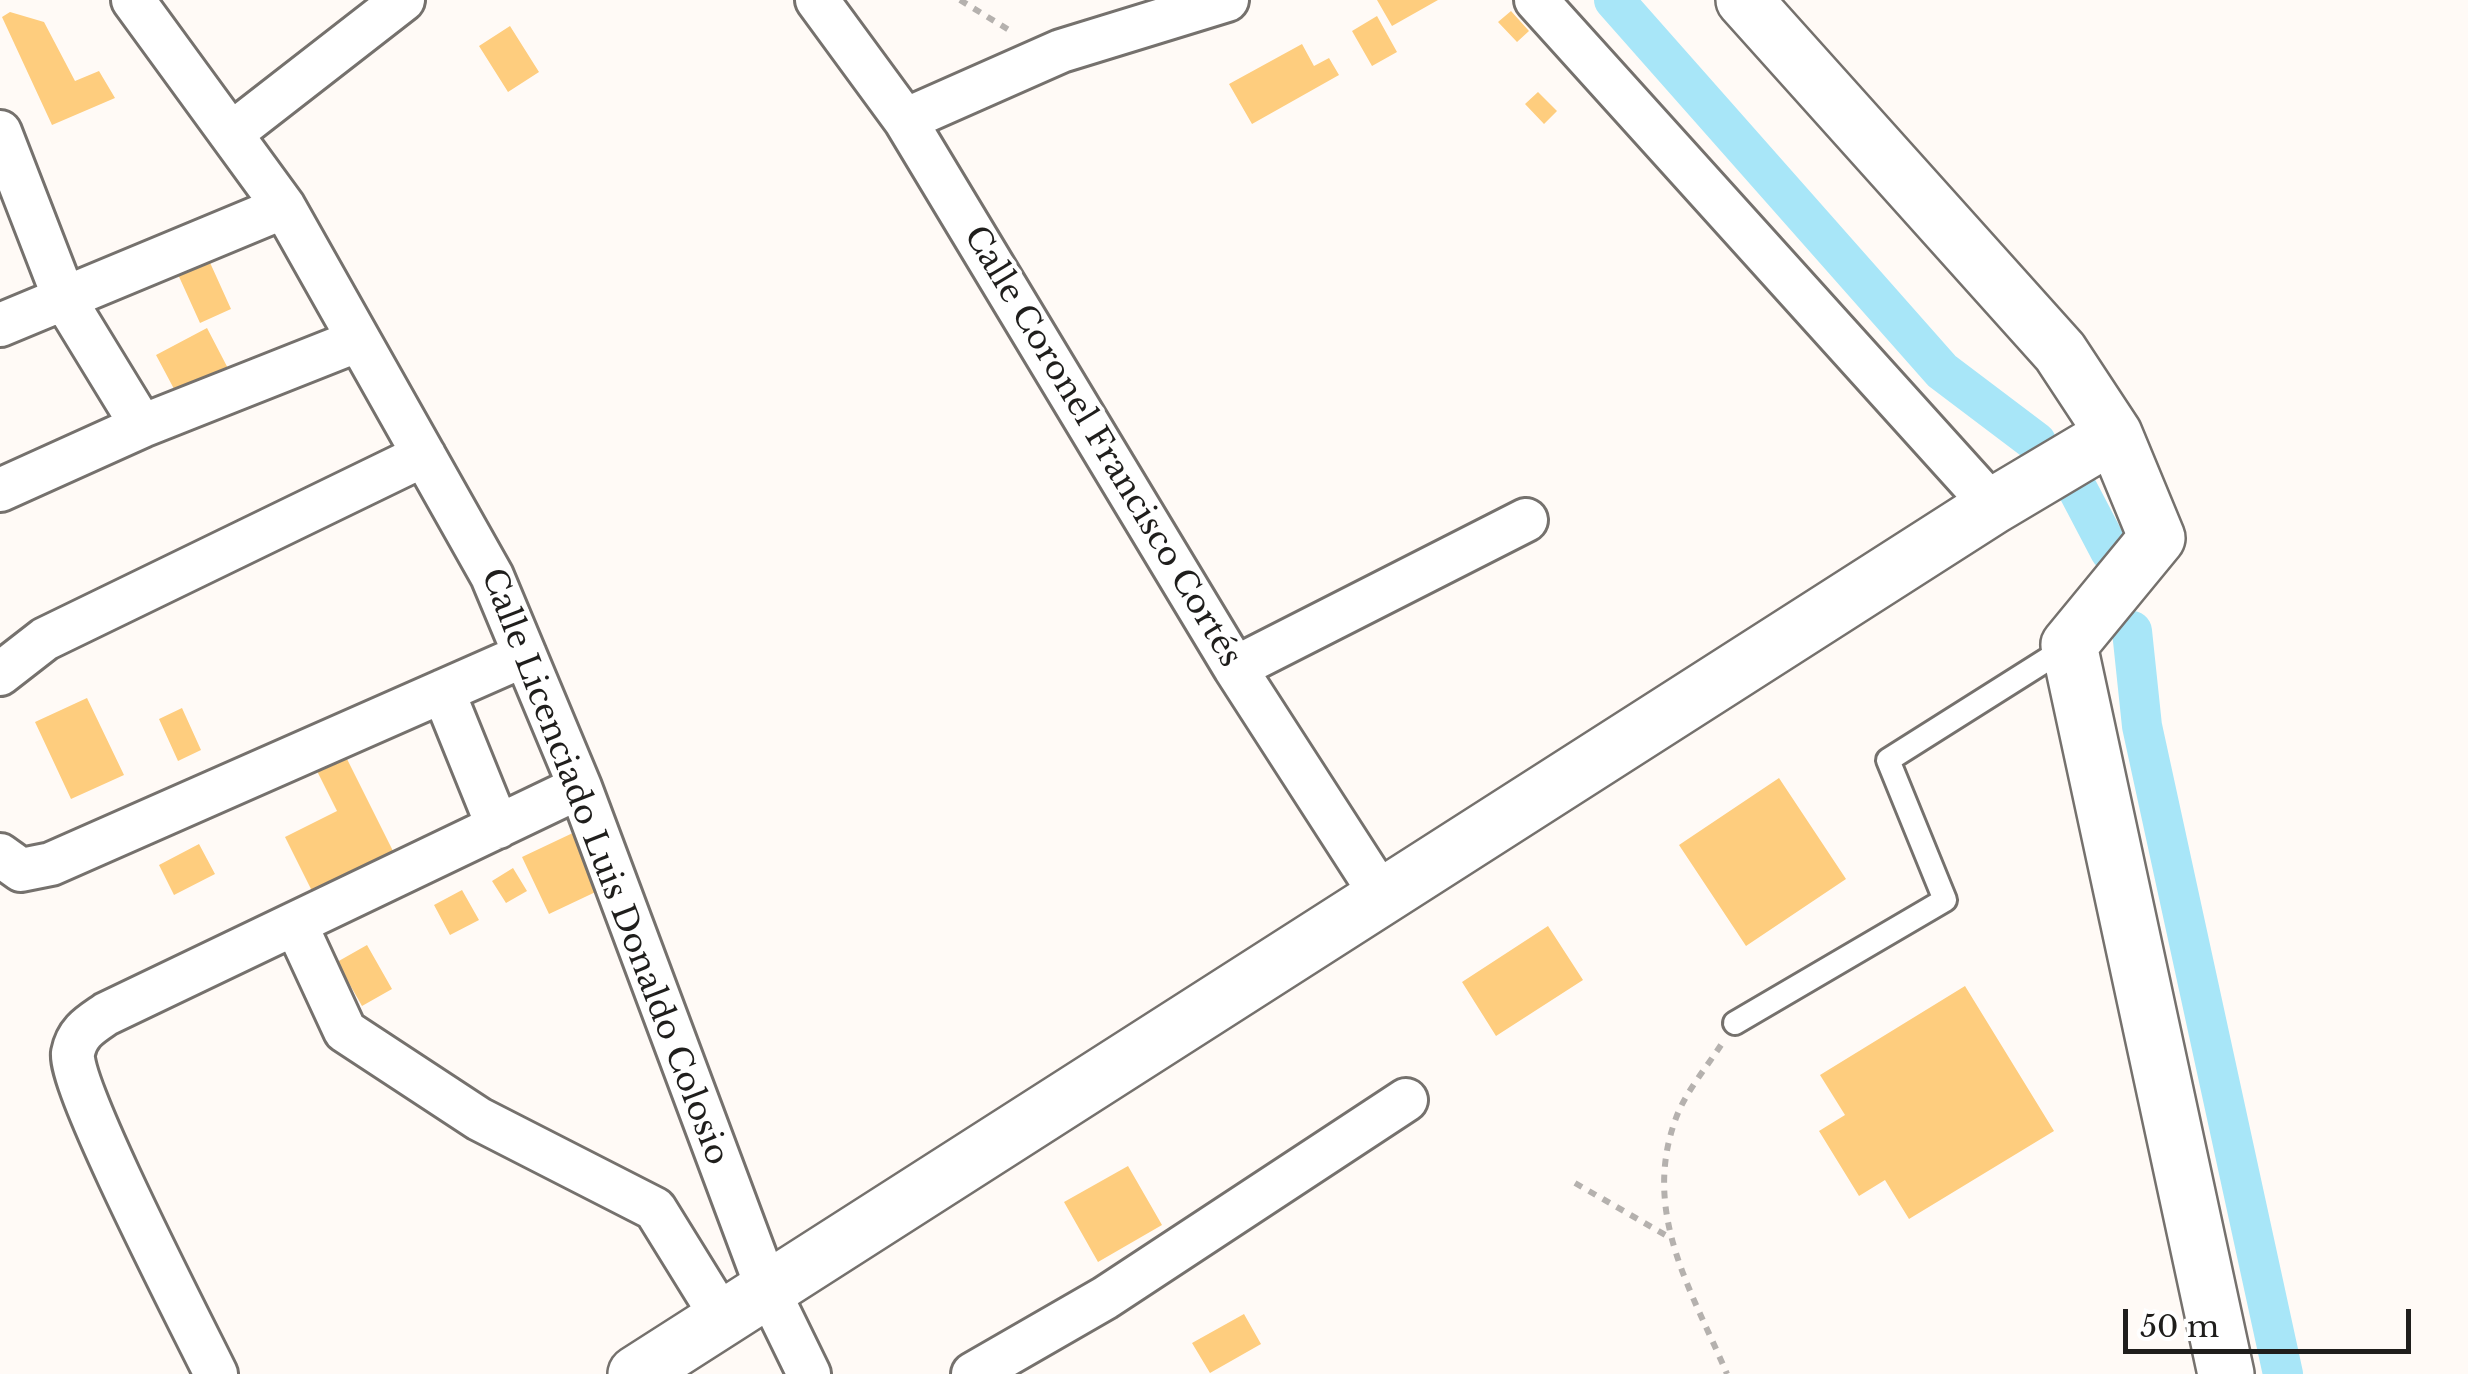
<!DOCTYPE html>
<html>
<head>
<meta charset="utf-8">
<style>
	body { margin:0 }
	#map { position:relative; width:2468px; height:1374px; overflow:hidden; background:#fffaf6; font-family:"Libre Baskerville",serif }
	canvas { display:block }
	.scale { position:absolute; left:2123px; top:1309px; width:288px; height:45px; box-sizing:border-box; border:5px solid #1f1e1c; border-top:0; padding-left:12px; font-size:30px; line-height:35px; white-space:nowrap; color:#1f1e1c; -webkit-text-stroke:8px #fff; paint-order:stroke }
</style>
</head>
<body>
<div id="map">
<canvas width="2468" height="1374"></canvas>
<div class="scale">50 m</div>
</div>
<script>
const g = document.querySelector('canvas').getContext('2d');
g.lineJoin = 'round';
function trace(path, color, width, dash) {
  g.strokeStyle = color;
  g.lineWidth = width;
  g.lineCap = dash ? 'butt' : 'round';
  g.setLineDash(dash || []);
  g.stroke(path);
}
function fill(path, color) {
  g.fillStyle = color;
  g.fill(path, 'evenodd');
}
function drawText(font, color, halo, rows, align = 'center') {
  g.font = font + ' "Libre Baskerville",serif';
  g.lineWidth = 8;
  g.setLineDash([]);
  g.textBaseline = 'middle';
  g.strokeStyle = halo;
  g.fillStyle = color;
  for (const [text, x, y, turn = 0] of rows) {
    g.save();
    g.translate(x, y);
    g.rotate((+turn || 0) * Math.PI / 180);
    g.textAlign = isNaN(turn) ? turn : align;
    if (halo) g.strokeText(text, 0, 0);
    g.fillText(text, 0, 0);
    g.restore();
  }
}
trace(new Path2D(`
	M 1614,0 L 1942,371 L 2036,442
	M 2078,490 L 2110,551
	M 2132,631 L 2142,726 L 2283,1374`), '#a8e6f8', 40);
fill(new Path2D(`
	M 1377,0 L 1438,0 L 1392,26 Z
	M 1511,11 L 1529,31 L 1517,42 L 1498,22 Z
	M 10,12 L 44,22 L 75,81 L 99,71 L 115,98 L 52,125 L 2,17 Z
	M 1377,16 L 1397,52 L 1372,66 L 1352,31 Z
	M 510,26 L 539,72 L 508,92 L 479,46 Z
	M 1302,44 L 1314,66 L 1329,58 L 1339,75 L 1252,124 L 1229,84 Z
	M 1538,92 L 1557,111 L 1544,124 L 1525,104 Z
	M 207,256 L 231,309 L 200,323 L 176,270 Z
	M 207,328 L 233,378 L 182,404 L 156,355 Z
	M 87,698 L 124,775 L 71,799 L 35,722 Z
	M 182,708 L 201,750 L 178,761 L 159,719 Z
	M 344,753 L 398,861 L 317,901 L 285,837 L 337,811 L 315,767 Z
	M 1779,778 L 1846,879 L 1746,946 L 1679,845 Z
	M 577,831 L 604,888 L 549,914 L 522,857 Z
	M 199,844 L 215,874 L 174,895 L 159,865 Z
	M 513,868 L 527,891 L 506,903 L 492,881 Z
	M 462,890 L 479,920 L 450,935 L 434,905 Z
	M 1548,926 L 1583,980 L 1496,1036 L 1462,982 Z
	M 367,945 L 392,989 L 362,1006 L 337,962 Z
	M 1965,986 L 2054,1131 L 1909,1219 L 1885,1180 L 1859,1196 L 1819,1131 L 1845,1115 L 1820,1075 Z
	M 1128,1166 L 1162,1225 L 1098,1262 L 1064,1202 Z
	M 1244,1314 L 1261,1344 L 1210,1373 L 1192,1343 Z`), '#fecd7e');
const lane = new Path2D(`
	M 1735,1023 L 1945,900 L 1888,760 L 2067,647`);
const street = new Path2D(`
	M 133,0 L 284,207 L 492,576 L 580,787 L 767,1288 L 809,1374
	M 817,0 L 905,120 L 1235,668 L 1382,896
	M 1536,0 L 1993,506
	M 905,120 L 1061,51 L 1227,0
	M 0,132 L 65,300 L 142,426 L 359,340
	M 232,133 L 403,0
	M 0,325 L 284,207
	M 0,490 L 142,426
	M 1235,668 L 1526,520
	M 0,674 L 45,639 L 424,455
	M 443,691 L 498,827
	M 0,855 L 21,870 L 51,864 L 525,655
	M 296,925 L 345,1031 L 479,1119 L 655,1209 L 723,1319
	M 216,1374 C 194,1329 67,1084 73,1053 C 77,1032 90,1025 106,1014 L 580,787
	M 973,1374 L 1105,1298 L 1406,1100`);
const secondary = new Path2D(`
	M 1744,0 L 2060,352 L 2114,434 L 2157,538 L 2069,645 L 2226,1374
	M 636,1374 L 1993,506 L 2114,434`);
trace(lane, '#75716d', 28);
trace(street, '#75716d', 48);
trace(secondary, '#75716d', 60);
trace(new Path2D(`
	M 960,0 L 1009,30
	M 1721,1045 C 1706,1068 1685,1093 1676,1118 C 1641,1212 1691,1289 1727,1374
	M 1575,1183 L 1667,1236`), '#b5b1ae', 6, [8, 8]);
trace(lane, '#fff', 22);
trace(street, '#fff', 42);
trace(secondary, '#fff', 55);
drawText('32px', '#1f1e1c', '#fff', [
	["Calle Coronel Francisco Cortés",1102,447,59],
	["Calle Licenciado Luis Donaldo Colosio",604,867,69]
]);
</script>
</body>
</html>
